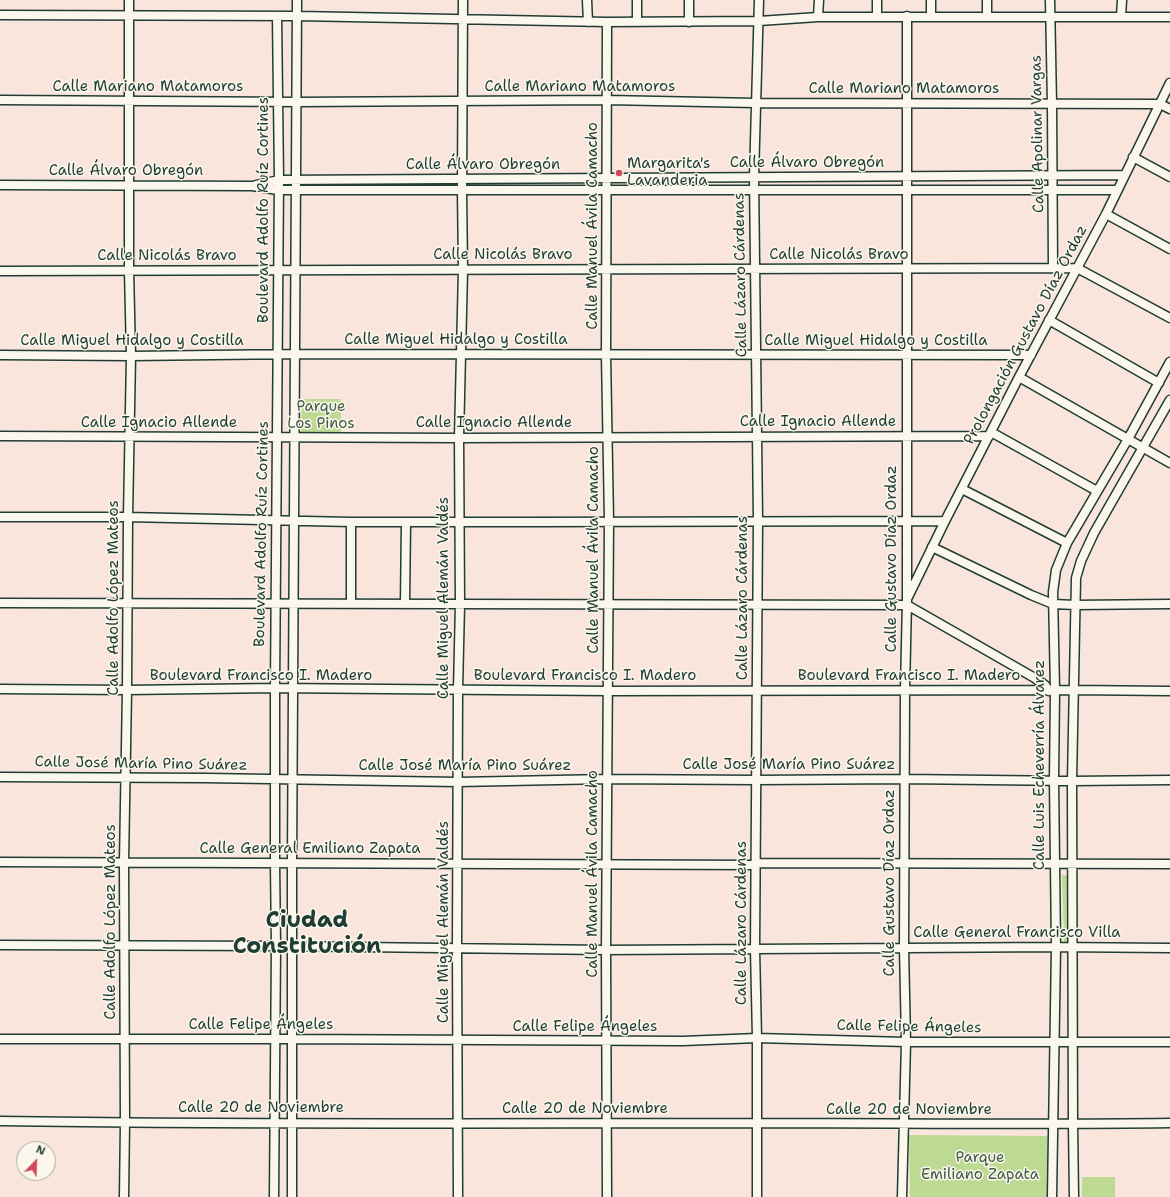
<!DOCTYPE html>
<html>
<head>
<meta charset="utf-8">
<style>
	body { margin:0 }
	#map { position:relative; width:1170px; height:1197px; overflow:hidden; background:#fae5dc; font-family:"Shantell Sans",sans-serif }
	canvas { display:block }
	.north { position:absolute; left:16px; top:1141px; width:40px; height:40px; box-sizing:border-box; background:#fbf7ec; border:1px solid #a3ada2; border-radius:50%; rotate:23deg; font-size:11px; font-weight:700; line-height:16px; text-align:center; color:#1f3d34 }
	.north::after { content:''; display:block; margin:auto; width:14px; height:18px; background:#d1495b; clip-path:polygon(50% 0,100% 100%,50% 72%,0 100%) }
</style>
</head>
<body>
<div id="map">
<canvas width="1170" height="1197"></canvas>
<div class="north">N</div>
</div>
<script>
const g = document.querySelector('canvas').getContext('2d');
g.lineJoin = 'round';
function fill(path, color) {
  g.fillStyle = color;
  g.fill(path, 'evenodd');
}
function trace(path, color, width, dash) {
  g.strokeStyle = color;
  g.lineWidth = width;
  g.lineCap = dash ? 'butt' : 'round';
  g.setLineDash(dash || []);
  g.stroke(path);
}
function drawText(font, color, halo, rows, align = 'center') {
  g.font = font + ' "Shantell Sans",sans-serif';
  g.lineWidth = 3;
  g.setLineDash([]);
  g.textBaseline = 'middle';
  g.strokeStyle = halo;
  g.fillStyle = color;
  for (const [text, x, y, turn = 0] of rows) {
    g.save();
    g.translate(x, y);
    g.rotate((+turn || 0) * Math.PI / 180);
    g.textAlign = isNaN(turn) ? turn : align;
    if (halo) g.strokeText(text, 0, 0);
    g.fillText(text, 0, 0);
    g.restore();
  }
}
fill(new Path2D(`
	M 302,399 L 341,399 L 341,432 L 301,432 Z
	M 1062,875 L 1070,876 L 1071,942 L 1064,942 Z
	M 909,1135 L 1050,1136 L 1049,1197 L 910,1197 Z
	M 1082,1177 L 1115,1177 L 1115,1197 L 1082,1197 Z`), '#bdda92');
const minor = new Path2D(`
	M 587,0 L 588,22
	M 637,0 L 637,22
	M 689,0 L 689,22
	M 877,0 L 877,17
	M 931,0 L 931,16
	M 987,0 L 987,17
	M 1050,0 L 1052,104 L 1053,268
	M 0,15 L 298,16 L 607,22 L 759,21 L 818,17 L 1170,17
	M 818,17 L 819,0
	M 1121,17 L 1122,0
	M 607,22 L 606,355 L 609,521 L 606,950 L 607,1197
	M 0,100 L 297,102 L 607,100 L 756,103 L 1160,104 L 1170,109
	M 1133,157 L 1170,177
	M 0,185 L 252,186 L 278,190 L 1117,190
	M 256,185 L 279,180 L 1124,175
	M 1106,214 L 1170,249
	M 0,271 L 1077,268 L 1170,318
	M 1049,320 L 1159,383
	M 0,355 L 131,356 L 295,354 L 1031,355
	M 1019,377 L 1170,463
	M 991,432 L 1097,491
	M 0,436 L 459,438 L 989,436
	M 962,489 L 1067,543
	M 0,517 L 128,517 L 351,522 L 536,522 L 945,521
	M 932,547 L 1031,595 L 1053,604 L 1075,605 L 1170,604
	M 908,597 L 945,521 L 1019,377 L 1106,214 L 1170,83
	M 0,603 L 907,605 L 1033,677 L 1045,685 L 1049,691
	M 351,604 L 351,522
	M 405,604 L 406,522
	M 0,689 L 127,690 L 275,688 L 608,691 L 1074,690 L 1170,691
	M 0,777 L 206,778 L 458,782 L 607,779 L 756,780 L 904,779 L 1072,781 L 1170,780
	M 0,862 L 755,865 L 755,863 L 1170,864
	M 0,945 L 276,946 L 606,950 L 1056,947 L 1170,948
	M 0,1039 L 292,1039 L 683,1041 L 757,1038 L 906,1042 L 1170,1042
	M 0,1121 C 253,1125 506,1123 758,1123 C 896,1123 1033,1125 1170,1123
	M 124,1197 L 125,1123 L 124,862 L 127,690 L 128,517 L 131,356 L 129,270 L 129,0
	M 274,1197 L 276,946 L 275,863 L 275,688 L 279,180 L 277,16
	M 292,1197 L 292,863 L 297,0
	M 458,1197 L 457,947 L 458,690 L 460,604 L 459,438 L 463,270 L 462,190 L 463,0
	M 757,1197 L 757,1038 L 755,949 L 758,521 L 754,177 L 759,0
	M 902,1197 L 906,1042 L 904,947 L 905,690 L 907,600 L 907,16
	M 1052,1197 L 1056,947 L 1054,780 L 1055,691 L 1053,592 L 1056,570 L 1067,543 L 1128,439 L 1170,362
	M 1074,1197 L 1073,1124 L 1072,781 L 1076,578 L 1081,561 L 1094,533 L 1170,400`);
trace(minor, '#1f3d34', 11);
trace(minor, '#fbf7ec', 8);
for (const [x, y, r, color] of [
	[619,173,4,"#d1495b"]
]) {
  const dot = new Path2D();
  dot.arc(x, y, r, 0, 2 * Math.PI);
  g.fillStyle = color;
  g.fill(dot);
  trace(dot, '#fbf7ec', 1.5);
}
drawText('15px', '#1f3d34', '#fbf7ec', [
	["Calle Mariano Matamoros",148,87],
	["Calle Mariano Matamoros",580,87],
	["Calle Mariano Matamoros",904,89],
	["Calle Apolinar Vargas",1038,134,-91],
	["Calle Álvaro Obregón",807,163],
	["Calle Álvaro Obregón",483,165],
	["Calle Álvaro Obregón",126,171],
	["Boulevard Adolfo Ruíz Cortines",264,210,-90],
	["Calle Manuel Ávila Camacho",593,226,-90],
	["Calle Nicolás Bravo",503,255],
	["Calle Nicolás Bravo",839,255],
	["Calle Nicolás Bravo",167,256],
	["Calle Lázaro Cárdenas",741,275,-91],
	["Prolongación Gustavo Díaz Ordaz",1026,335,-62],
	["Calle Miguel Hidalgo y Costilla",456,340],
	["Calle Miguel Hidalgo y Costilla",132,341],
	["Calle Miguel Hidalgo y Costilla",876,341],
	["Calle Ignacio Allende",818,422],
	["Calle Ignacio Allende",159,423],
	["Calle Ignacio Allende",494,423],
	["Boulevard Adolfo Ruíz Cortines",262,534,-89],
	["Calle Manuel Ávila Camacho",594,550,-90],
	["Calle Gustavo Díaz Ordaz",892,559,-90],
	["Calle Adolfo López Mateos",114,598,-90],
	["Calle Miguel Alemán Valdés",444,598,-90],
	["Calle Lázaro Cárdenas",743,598,-90],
	["Boulevard Francisco I. Madero",261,676],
	["Boulevard Francisco I. Madero",585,676],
	["Boulevard Francisco I. Madero",909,676],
	["Calle José María Pino Suárez",141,764,1],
	["Calle José María Pino Suárez",789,765],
	["Calle Luis Echeverría Álvarez",1040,765,-90],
	["Calle José María Pino Suárez",465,766],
	["Calle General Emiliano Zapata",310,849],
	["Calle Manuel Ávila Camacho",593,874,-90],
	["Calle Gustavo Díaz Ordaz",890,883,-90],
	["Calle Adolfo López Mateos",111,922,-90],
	["Calle Miguel Alemán Valdés",444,922,-90],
	["Calle Lázaro Cárdenas",742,923,-90],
	["Calle General Francisco Villa",1017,933],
	["Calle Felipe Ángeles",261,1025],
	["Calle Felipe Ángeles",585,1027],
	["Calle Felipe Ángeles",909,1027,1],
	["Calle 20 de Noviembre",261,1108],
	["Calle 20 de Noviembre",585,1109],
	["Calle 20 de Noviembre",909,1110]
]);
drawText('15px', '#1f3d34', '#fbf7ec', [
	["Margarita's",627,164],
	["Lavanderia",627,181]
], 'left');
drawText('15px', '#3f5c47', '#fbf7ec', [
	["Parque",321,407],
	["Los Pinos",321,424],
	["Parque",980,1158],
	["Emiliano Zapata",980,1175]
]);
drawText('bold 23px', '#1f3d34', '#fbf7ec', [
	["Ciudad",307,921],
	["Constitución",307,947]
]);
</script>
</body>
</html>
